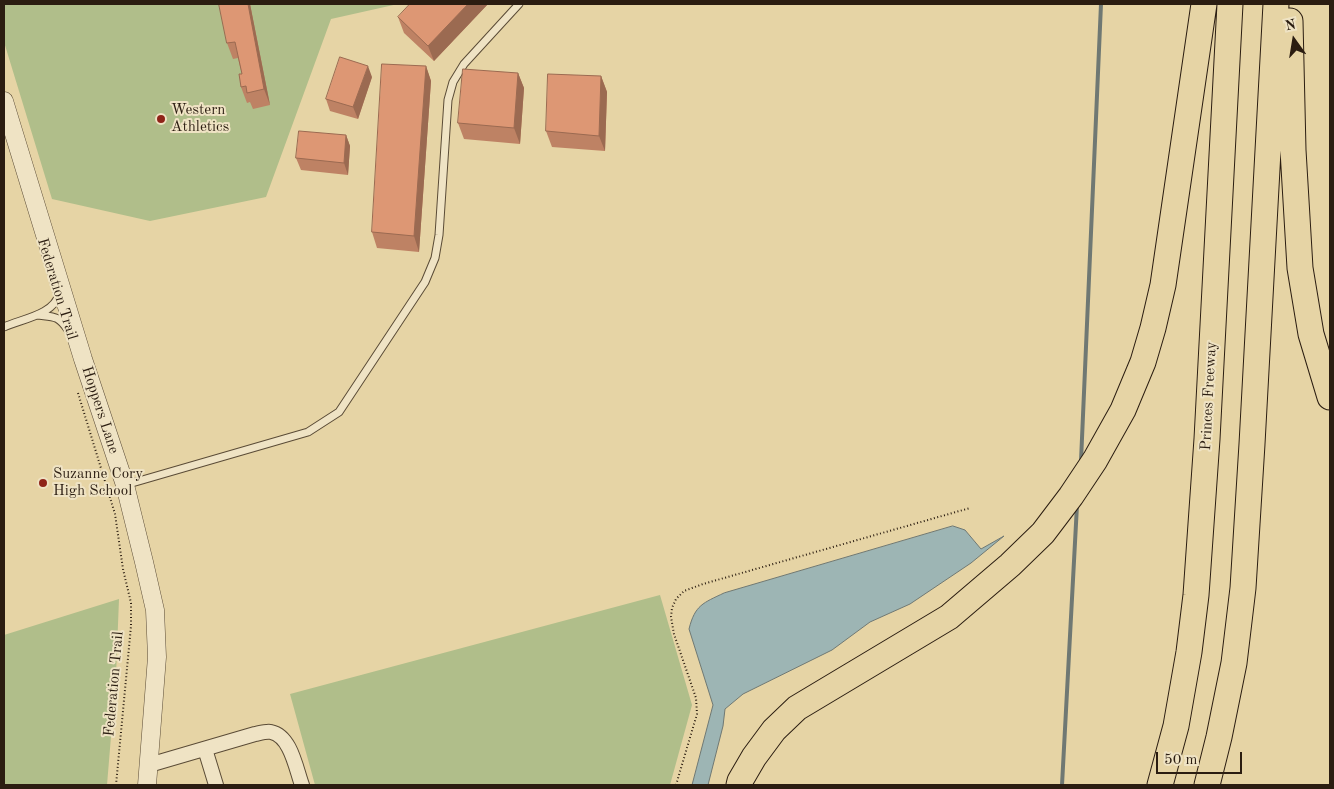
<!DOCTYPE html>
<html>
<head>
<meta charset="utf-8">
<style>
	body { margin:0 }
	#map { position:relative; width:1334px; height:789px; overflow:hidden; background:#e6d4a5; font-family:"Old Standard TT",serif }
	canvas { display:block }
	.frame { position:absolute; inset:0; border:5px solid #2b1d11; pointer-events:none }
	.north { position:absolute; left:1269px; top:15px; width:50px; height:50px; -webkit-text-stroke:4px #efe3c4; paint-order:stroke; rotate:347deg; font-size:14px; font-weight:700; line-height:20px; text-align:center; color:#2b1d11 }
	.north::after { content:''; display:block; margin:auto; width:18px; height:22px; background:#2b1d11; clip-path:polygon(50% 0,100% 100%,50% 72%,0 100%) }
	.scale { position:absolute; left:1156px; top:752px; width:86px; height:22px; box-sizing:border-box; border:2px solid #2b1d11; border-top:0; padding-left:6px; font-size:15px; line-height:18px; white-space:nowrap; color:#2b1d11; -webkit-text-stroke:4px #efe3c4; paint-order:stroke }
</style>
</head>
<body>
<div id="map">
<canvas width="1334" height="789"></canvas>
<div class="frame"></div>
<div class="north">N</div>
<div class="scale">50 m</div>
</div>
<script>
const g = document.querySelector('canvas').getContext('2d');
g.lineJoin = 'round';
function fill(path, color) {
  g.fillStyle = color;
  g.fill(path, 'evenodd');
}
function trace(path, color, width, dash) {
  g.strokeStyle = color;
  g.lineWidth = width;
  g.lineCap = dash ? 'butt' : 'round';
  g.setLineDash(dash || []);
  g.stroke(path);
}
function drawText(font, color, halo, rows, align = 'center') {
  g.font = font + ' "Old Standard TT",serif';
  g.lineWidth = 4;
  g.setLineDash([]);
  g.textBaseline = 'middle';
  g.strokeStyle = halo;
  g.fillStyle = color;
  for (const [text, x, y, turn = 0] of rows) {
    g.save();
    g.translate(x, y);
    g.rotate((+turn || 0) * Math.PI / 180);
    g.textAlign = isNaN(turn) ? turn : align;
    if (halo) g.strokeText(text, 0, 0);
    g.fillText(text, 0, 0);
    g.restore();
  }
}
fill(new Path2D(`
	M 4,4 L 398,4 L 331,19 L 266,197 L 150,221 L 52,199 L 4,42 Z
	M 660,595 L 692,705 L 670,785 L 315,785 L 290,694 Z
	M 119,599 L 116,676 L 107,785 L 4,785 L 4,635 Z`), '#b0be8a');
const water = new Path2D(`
	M 953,526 L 965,530 L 981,549 L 1004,536 L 971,563 L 910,604 L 870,622 L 832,650 L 743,694 L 725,709 L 723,726 L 708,785 L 692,785 L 713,705 L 689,629 C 695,605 703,603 724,593 Z`);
fill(water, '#9db5b4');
trace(water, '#6f7873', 1);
trace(new Path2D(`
	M 1081,461 L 1101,4
	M 1062,785 L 1077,505`), '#6f7873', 4);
const service = new Path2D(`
	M 37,315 C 54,317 58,315 68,330
	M 4,327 C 21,319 54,315 59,294
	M 125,485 L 308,432 L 339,412 L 425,282 L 435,258 L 439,235 L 448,100 L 453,82 L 464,64 L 519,4`);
const minor = new Path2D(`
	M 205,749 L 216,785
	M 149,765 L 255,734 C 260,733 267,731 271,732 C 291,736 296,769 302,785`);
const tertiary = new Path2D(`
	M 4,101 L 83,359 L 125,485 L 144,562 L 155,610 L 157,657 L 147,785`);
const motorway = new Path2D(`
	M 1290,21 L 1293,150 L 1300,268 L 1311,334 L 1330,397
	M 739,785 L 740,781 L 754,757 L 774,730 L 797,708 L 949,617 L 1010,565 L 1043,533 L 1071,496 L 1095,460 L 1123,410 L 1143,362 L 1153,328 L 1163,285 L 1204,4
	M 1160,785 L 1176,726 L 1189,652 L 1196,595 L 1207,439 L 1230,4
	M 1207,785 L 1219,737 L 1234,663 L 1243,588 L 1252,444 L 1276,4`);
trace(service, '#5a4b36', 9);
trace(minor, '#5a4b36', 16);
trace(tertiary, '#5a4b36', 19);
trace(motorway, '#2b1d11', 27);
trace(new Path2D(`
	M 78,393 L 115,514 L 123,569 L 131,603 L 131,626 L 116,785
	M 676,785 L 697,714 L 696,698 L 674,634 L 671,617 L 672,608 L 676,599 L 684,591 L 703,584 L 970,508`), '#2b1d11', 2, [1, 2.5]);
trace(service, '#efe3c4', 7);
trace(minor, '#efe3c4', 14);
trace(tertiary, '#efe3c4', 18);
trace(motorway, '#e6d4a5', 25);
fill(new Path2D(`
	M 250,4 L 270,105 L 253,109 L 250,102 L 247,103 L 241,87 L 242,74 L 238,58 L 233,59 L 227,43 Z
	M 488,4 L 434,61 L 404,33 L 398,17 Z
	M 426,66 L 431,81 L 419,252 L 377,248 L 372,232 Z
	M 518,73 L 524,88 L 520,144 L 464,139 L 458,123 Z
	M 601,76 L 607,92 L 605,151 L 552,147 L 546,131 Z
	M 372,77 L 358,119 L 330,111 L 326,99 Z
	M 346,135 L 350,146 L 348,175 L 301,170 L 296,158 Z`), '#be8264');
fill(new Path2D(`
	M 248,4 L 250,4 L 270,105 L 264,89 Z
	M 468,4 L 488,4 L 434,61 L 428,46 Z
	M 368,66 L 372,77 L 358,119 L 353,107 Z
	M 426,66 L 431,81 L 419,252 L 414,236 Z
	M 518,73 L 524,88 L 520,144 L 514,128 Z
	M 601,76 L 607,92 L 605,151 L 599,136 Z
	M 346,135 L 350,146 L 348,175 L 344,163 Z`), '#9b6a51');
const building = new Path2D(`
	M 219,4 L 248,4 L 264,89 L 247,93 L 246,86 L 241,87 L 239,74 L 242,74 L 235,42 L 227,43 Z
	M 410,4 L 468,4 L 428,46 L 398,17 Z
	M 340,57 L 368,66 L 353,107 L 326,99 Z
	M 382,64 L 426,66 L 414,236 L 372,232 Z
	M 463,69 L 518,73 L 514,128 L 458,123 Z
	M 548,74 L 601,76 L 599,136 L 546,131 Z
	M 299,131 L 346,135 L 344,163 L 296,158 Z`);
fill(building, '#dd9774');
trace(building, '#9b6a51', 1);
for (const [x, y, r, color] of [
	[161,119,5,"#8f2418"],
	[43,483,5,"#8f2418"]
]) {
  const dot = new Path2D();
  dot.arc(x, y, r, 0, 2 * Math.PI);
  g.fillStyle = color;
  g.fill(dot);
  trace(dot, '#efe3c4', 2);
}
drawText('15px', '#2b1d11', '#efe3c4', [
	["Western",171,110],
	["Athletics",171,127],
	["Suzanne Cory",53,474],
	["High School",53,491]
], 'left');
drawText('15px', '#2b1d11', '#efe3c4', [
	["Federation Trail",57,289,73],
	["Princes Freeway",1209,396,-87],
	["Hoppers Lane",100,410,72],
	["Federation Trail",114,684,-85]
]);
</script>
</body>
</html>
